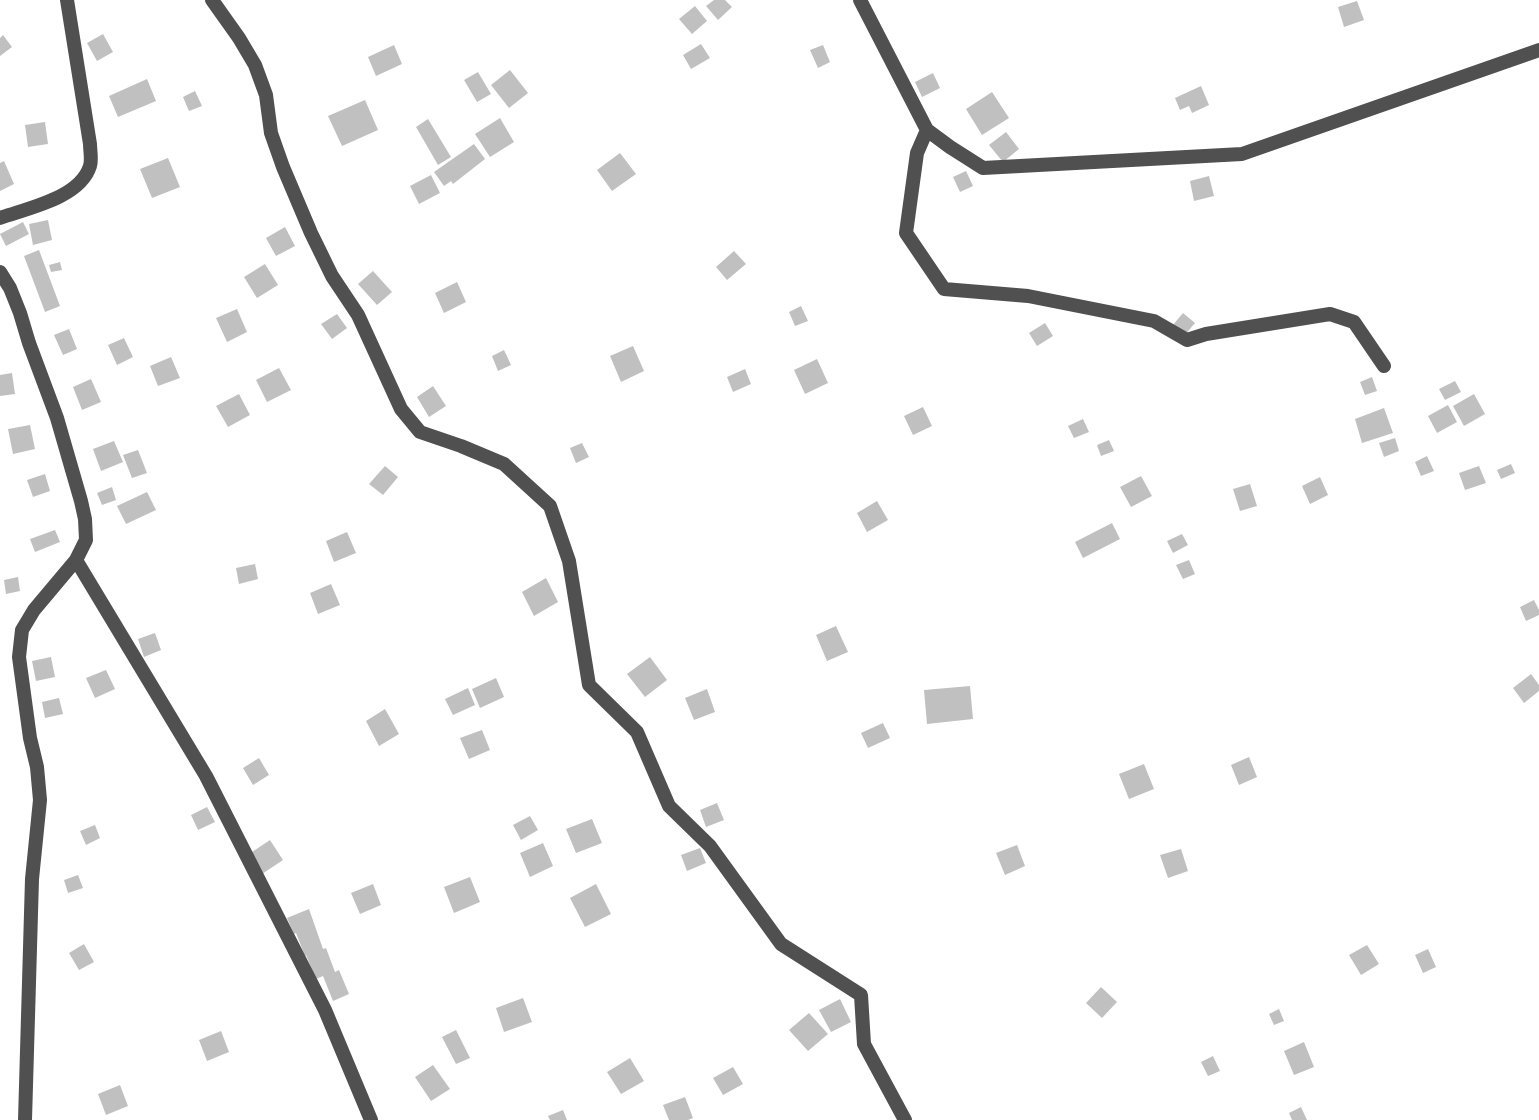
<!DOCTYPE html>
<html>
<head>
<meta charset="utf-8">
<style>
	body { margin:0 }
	canvas { display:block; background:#fff }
</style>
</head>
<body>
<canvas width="1539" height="1120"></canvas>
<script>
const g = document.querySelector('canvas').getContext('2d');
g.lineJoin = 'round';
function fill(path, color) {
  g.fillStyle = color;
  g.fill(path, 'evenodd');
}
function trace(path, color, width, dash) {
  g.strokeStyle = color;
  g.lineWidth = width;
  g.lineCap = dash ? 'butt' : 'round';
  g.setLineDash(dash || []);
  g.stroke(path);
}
fill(new Path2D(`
	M 714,0 L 725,0 L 732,7 L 718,20 L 706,6 Z
	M 1357,1 L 1364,20 L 1344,27 L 1338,7 Z
	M 695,6 L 707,21 L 692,34 L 679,19 Z
	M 103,34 L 113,52 L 97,61 L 87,43 Z
	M 3,35 L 12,47 L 0,56 L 0,38 Z
	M 701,44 L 710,58 L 691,69 L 683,55 Z
	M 394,45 L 402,64 L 376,76 L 368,57 Z
	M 823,45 L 830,62 L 818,68 L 810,50 Z
	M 510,70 L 528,93 L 509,108 L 491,85 Z
	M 478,72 L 491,94 L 477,102 L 464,80 Z
	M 933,73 L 940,88 L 922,97 L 915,82 Z
	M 147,79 L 156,101 L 118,117 L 109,96 Z
	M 1201,86 L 1209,105 L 1192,113 L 1189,106 L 1180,110 L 1175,98 Z
	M 195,91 L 202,106 L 189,111 L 183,97 Z
	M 992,92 L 1009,118 L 982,135 L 966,109 Z
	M 365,100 L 378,130 L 342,146 L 328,116 Z
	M 500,118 L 514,142 L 490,157 L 475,134 Z
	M 428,119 L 451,157 L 438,165 L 416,127 Z
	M 45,122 L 48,144 L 28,147 L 25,125 Z
	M 1006,132 L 1019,149 L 1003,162 L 989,145 Z
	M 474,144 L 485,159 L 453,184 L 451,181 L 444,186 L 434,172 Z
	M 620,153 L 636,174 L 612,191 L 597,170 Z
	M 168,158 L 180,187 L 152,198 L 140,169 Z
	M 4,161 L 14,184 L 0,191 L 0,163 Z
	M 966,171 L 973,186 L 960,192 L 953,177 Z
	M 431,175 L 440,193 L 419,204 L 410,186 Z
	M 1209,176 L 1214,196 L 1194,201 L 1190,181 Z
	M 48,220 L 52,240 L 33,245 L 29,224 Z
	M 23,222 L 29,234 L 6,246 L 0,234 Z
	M 285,227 L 295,246 L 276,256 L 266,238 Z
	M 39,250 L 60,306 L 45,312 L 24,256 Z
	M 734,251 L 746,264 L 727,280 L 716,267 Z
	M 60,262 L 62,270 L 51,272 L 49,265 Z
	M 265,264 L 278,285 L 257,298 L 244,277 Z
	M 373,271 L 392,292 L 377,305 L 358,284 Z
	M 457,282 L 466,302 L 444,313 L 435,293 Z
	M 801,306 L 808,321 L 795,326 L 789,312 Z
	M 237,309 L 247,332 L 227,342 L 216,318 Z
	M 1183,313 L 1195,323 L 1184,336 L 1172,326 Z
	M 337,314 L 347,328 L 332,339 L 321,324 Z
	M 1045,323 L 1053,336 L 1037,346 L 1029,333 Z
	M 69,329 L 77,349 L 63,355 L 54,335 Z
	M 124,338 L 133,357 L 117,365 L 108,345 Z
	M 633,346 L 644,371 L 621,382 L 610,356 Z
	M 504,350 L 511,365 L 498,371 L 492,356 Z
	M 171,357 L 180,378 L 158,386 L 150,366 Z
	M 817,359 L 828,383 L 805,394 L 794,370 Z
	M 279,368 L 291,390 L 267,402 L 256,380 Z
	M 745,369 L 751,384 L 733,392 L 727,377 Z
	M 12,373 L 15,394 L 0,396 L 0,375 Z
	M 1372,377 L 1377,391 L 1365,395 L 1360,382 Z
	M 91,379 L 101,402 L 82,410 L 73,387 Z
	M 1455,381 L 1461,392 L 1445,400 L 1439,389 Z
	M 433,386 L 446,406 L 429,417 L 417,397 Z
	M 239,394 L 250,415 L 228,427 L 216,406 Z
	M 1474,394 L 1485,414 L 1464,426 L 1453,406 Z
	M 1448,405 L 1457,422 L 1437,433 L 1428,416 Z
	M 923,407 L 932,426 L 913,435 L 904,416 Z
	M 1384,408 L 1393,433 L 1362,443 L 1355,419 Z
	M 1083,419 L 1089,432 L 1074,438 L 1068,426 Z
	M 30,425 L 35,449 L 13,454 L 8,429 Z
	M 1395,438 L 1399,451 L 1384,457 L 1379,443 Z
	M 1109,440 L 1114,451 L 1101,456 L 1097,445 Z
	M 114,441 L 123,462 L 101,471 L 93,449 Z
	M 582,443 L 589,457 L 576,463 L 570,448 Z
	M 138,450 L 147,473 L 132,478 L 123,455 Z
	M 1427,456 L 1434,471 L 1421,476 L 1415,462 Z
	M 1511,464 L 1515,473 L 1501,479 L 1497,470 Z
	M 385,466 L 398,477 L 383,495 L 369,484 Z
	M 1479,466 L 1486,483 L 1465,490 L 1459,473 Z
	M 45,474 L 50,491 L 33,497 L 27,480 Z
	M 1141,476 L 1152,496 L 1131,507 L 1120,487 Z
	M 1320,477 L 1328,495 L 1310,504 L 1302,486 Z
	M 1250,484 L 1257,506 L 1240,511 L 1233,489 Z
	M 112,487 L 116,500 L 102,505 L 97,493 Z
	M 147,492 L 156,510 L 126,524 L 117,506 Z
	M 877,501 L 888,520 L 867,532 L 857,513 Z
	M 1112,523 L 1120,539 L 1083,558 L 1075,542 Z
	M 55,530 L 60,542 L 35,552 L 30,539 Z
	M 347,532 L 356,553 L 334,562 L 326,541 Z
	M 1182,534 L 1188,545 L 1173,553 L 1167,541 Z
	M 1189,560 L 1195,574 L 1183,579 L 1176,565 Z
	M 255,564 L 258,579 L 239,584 L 236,568 Z
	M 18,577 L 20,591 L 6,594 L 4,580 Z
	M 546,578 L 558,602 L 534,616 L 522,592 Z
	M 331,584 L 340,605 L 318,614 L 310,593 Z
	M 1534,600 L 1539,610 L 1539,615 L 1526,621 L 1520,607 Z
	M 836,626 L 848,652 L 827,661 L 816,635 Z
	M 155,633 L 161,650 L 144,657 L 138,639 Z
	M 51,657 L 55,677 L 36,681 L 32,661 Z
	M 650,657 L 667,680 L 645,697 L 627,674 Z
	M 106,670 L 115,689 L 95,698 L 86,678 Z
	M 1531,674 L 1539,685 L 1539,691 L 1524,703 L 1513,688 Z
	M 496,678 L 504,697 L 480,708 L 472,689 Z
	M 970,686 L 973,719 L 927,724 L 924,690 Z
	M 468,688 L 475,705 L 453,715 L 445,699 Z
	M 707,689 L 715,712 L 694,720 L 685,698 Z
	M 59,698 L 63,714 L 45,718 L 42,702 Z
	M 385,709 L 399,734 L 379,746 L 366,721 Z
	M 883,723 L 890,738 L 868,748 L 861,733 Z
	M 482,730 L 490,750 L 469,759 L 460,738 Z
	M 1249,757 L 1257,777 L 1239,785 L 1231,765 Z
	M 259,758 L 269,775 L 253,785 L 243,768 Z
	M 1144,764 L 1154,789 L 1129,799 L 1119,774 Z
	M 717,803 L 724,820 L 706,827 L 700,810 Z
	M 207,807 L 215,822 L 198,830 L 191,815 Z
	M 530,816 L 538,830 L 521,840 L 513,825 Z
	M 592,819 L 602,843 L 576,853 L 566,829 Z
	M 95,825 L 100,838 L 86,845 L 80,831 Z
	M 270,840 L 283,860 L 262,874 L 249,854 Z
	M 543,843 L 553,866 L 530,877 L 520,853 Z
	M 1017,845 L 1025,866 L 1005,875 L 996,853 Z
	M 700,848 L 706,863 L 687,871 L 681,855 Z
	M 1181,849 L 1188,871 L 1168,878 L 1160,855 Z
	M 78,875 L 83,888 L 68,893 L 64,880 Z
	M 470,877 L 480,902 L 454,913 L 444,887 Z
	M 373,884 L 381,905 L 360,914 L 351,893 Z
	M 596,884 L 611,914 L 585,927 L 570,898 Z
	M 309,909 L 323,949 L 326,948 L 335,972 L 339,970 L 349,994 L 333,1001 L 323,976 L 316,979 L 306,955 L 305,956 L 296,933 L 294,934 L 287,918 Z
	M 84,944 L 94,962 L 79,970 L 69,953 Z
	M 1367,945 L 1379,964 L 1361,975 L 1349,955 Z
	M 1428,949 L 1436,967 L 1423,973 L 1415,955 Z
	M 1101,987 L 1117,1002 L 1102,1018 L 1086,1003 Z
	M 523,998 L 532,1022 L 504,1032 L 496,1008 Z
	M 840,999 L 851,1022 L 831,1032 L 819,1010 Z
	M 1279,1009 L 1284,1021 L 1274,1025 L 1269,1014 Z
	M 809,1013 L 828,1034 L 808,1051 L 789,1030 Z
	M 456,1030 L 470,1058 L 456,1064 L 442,1037 Z
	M 221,1031 L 229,1052 L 207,1061 L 199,1040 Z
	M 1304,1042 L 1314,1067 L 1294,1075 L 1284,1051 Z
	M 1213,1056 L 1220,1071 L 1208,1076 L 1201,1062 Z
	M 630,1058 L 644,1081 L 621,1094 L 607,1072 Z
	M 433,1065 L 450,1089 L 431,1101 L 415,1077 Z
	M 733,1067 L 743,1084 L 723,1095 L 713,1078 Z
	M 120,1085 L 128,1106 L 106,1115 L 98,1094 Z
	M 685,1097 L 693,1118 L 688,1120 L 669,1120 L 663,1105 Z
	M 1301,1107 L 1307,1120 L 1292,1120 L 1289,1113 Z
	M 563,1110 L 567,1120 L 550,1120 L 548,1116 Z`), '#c0c0c0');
trace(new Path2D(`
	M 212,0 L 239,38 L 255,65 L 266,95 L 271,133 L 283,167 L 311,233 L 332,276 L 358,315 L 401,409 L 420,432 L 461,446 L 504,464 L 550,506 L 569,561 L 589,685 L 637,732 L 669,806 L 710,846 L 781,944 L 861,995 L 864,1044 L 905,1120
	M 860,0 L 927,130 L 917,153 L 906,233 L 944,289 L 1028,296 L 1154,321 L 1187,340 L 1206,334 L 1330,314 L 1354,322 L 1384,366
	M 927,130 L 950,147 L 983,168 L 1242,154 L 1539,50
	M 0,218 C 28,208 80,198 90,166 C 92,160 90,150 90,144 L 67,0
	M 0,272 L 10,288 L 20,313 L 29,343 L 57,418 L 81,501 L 85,519 L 86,540 L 76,560 L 34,610 L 22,630 L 19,657 L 30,738 L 37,767 L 40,800 L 32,879 L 25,1120
	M 76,560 L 206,776 L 325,1010 L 371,1120`), '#505050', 14);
</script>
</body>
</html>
